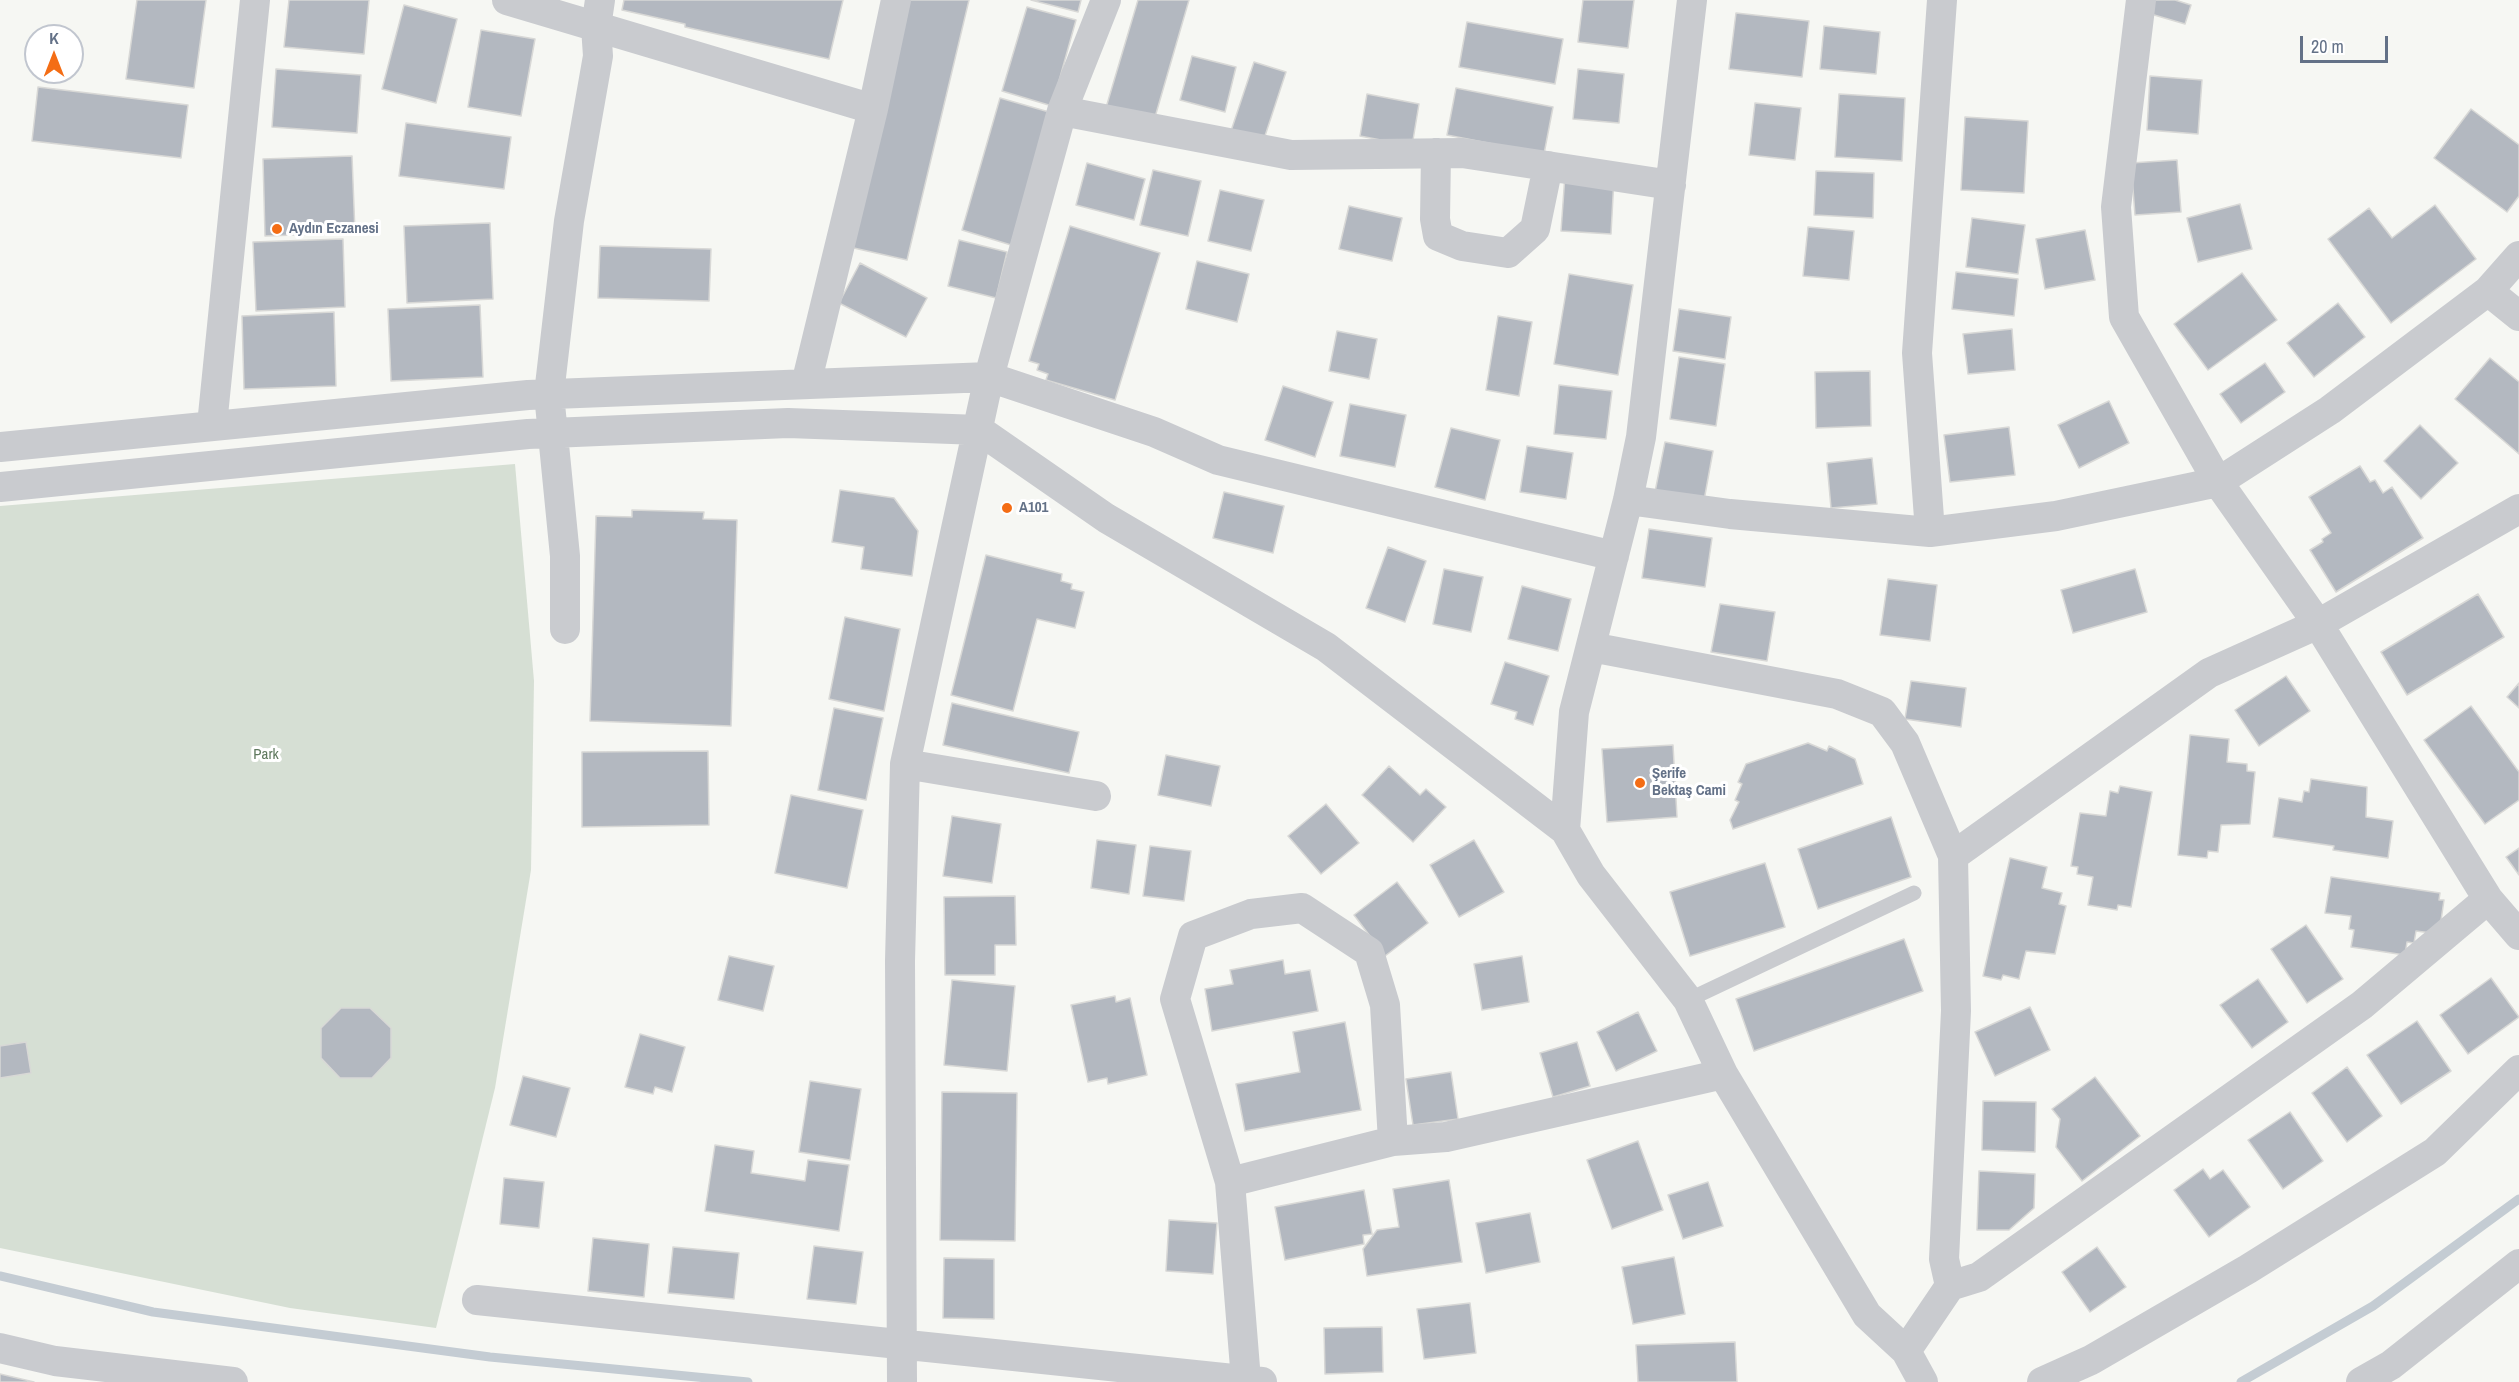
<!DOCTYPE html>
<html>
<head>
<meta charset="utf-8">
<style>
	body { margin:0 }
	#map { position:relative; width:2519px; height:1382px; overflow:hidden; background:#f6f7f3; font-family:"Archivo Narrow",sans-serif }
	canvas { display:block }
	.north { position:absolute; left:24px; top:24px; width:60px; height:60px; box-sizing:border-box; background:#fff; border:2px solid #c1c6cf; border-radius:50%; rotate:0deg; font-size:16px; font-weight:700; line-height:24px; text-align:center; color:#637187 }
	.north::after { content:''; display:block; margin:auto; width:21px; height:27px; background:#f46d15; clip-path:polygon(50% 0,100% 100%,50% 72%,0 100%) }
	.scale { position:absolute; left:2300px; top:36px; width:88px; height:27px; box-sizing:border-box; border:3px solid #637187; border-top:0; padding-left:8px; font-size:18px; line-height:21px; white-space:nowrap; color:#637187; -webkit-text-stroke:4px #fff; paint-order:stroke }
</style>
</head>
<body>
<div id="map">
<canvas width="2519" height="1382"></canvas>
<div class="north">K</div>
<div class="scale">20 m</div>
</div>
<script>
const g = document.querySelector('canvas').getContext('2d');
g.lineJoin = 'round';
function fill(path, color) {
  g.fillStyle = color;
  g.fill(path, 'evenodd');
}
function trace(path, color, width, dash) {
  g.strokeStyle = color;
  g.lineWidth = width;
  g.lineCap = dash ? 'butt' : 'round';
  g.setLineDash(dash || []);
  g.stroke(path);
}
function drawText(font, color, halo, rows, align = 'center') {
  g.font = font + ' "Archivo Narrow",sans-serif';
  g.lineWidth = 6;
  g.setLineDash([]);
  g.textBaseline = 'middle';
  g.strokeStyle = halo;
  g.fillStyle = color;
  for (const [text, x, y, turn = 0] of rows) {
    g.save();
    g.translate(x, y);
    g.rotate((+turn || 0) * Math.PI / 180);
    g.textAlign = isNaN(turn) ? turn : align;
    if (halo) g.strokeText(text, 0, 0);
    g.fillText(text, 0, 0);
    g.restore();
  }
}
fill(new Path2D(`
	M 515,464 L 534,681 L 531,870 L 495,1088 L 436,1328 L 290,1308 L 0,1248 L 0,506 Z`), '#d6dfd4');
trace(new Path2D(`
	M 0,1276 L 153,1312 L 490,1357 L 748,1382
	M 2241,1382 L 2373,1306 L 2519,1199`), '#c4ccd3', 9);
const building = new Path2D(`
	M 137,0 L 206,0 L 194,88 L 126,79 Z
	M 289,0 L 369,0 L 364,54 L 284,47 Z
	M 624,0 L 843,0 L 829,59 L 685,27 L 685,24 L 622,10 Z
	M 905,0 L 969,0 L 907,260 L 845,246 Z
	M 1031,0 L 1081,0 L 1078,12 Z
	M 1138,0 L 1189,0 L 1153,124 L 1105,111 Z
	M 1583,0 L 1634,0 L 1628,48 L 1578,42 Z
	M 2148,0 L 2175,0 L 2191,5 L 2185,24 L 2144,12 Z
	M 404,5 L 457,19 L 436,103 L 382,89 Z
	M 1027,7 L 1076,20 L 1052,106 L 1002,91 Z
	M 1736,13 L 1809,21 L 1802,77 L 1729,69 Z
	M 1467,22 L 1563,39 L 1555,84 L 1459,67 Z
	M 1824,26 L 1880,32 L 1876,74 L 1820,69 Z
	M 481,30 L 535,39 L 521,116 L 468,107 Z
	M 1192,56 L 1236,67 L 1225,112 L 1180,100 Z
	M 1254,62 L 1286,72 L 1262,145 L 1230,134 Z
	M 276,69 L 361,75 L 357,133 L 272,127 Z
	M 1578,69 L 1624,74 L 1619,123 L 1573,119 Z
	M 2150,76 L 2202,80 L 2198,134 L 2147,130 Z
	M 38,87 L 188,105 L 181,158 L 32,141 Z
	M 1456,88 L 1553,107 L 1544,154 L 1447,135 Z
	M 1367,94 L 1419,104 L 1412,146 L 1360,136 Z
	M 1839,94 L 1905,98 L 1902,161 L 1835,157 Z
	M 1000,98 L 1049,112 L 1011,245 L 962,230 Z
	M 1755,103 L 1801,108 L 1795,160 L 1749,155 Z
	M 2471,109 L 2519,145 L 2519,196 L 2507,212 L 2434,158 Z
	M 1965,117 L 2028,121 L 2024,193 L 1961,190 Z
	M 406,123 L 511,137 L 504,189 L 399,176 Z
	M 352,156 L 355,233 L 265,236 L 263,159 Z
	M 2177,160 L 2181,212 L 2135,215 L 2131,163 Z
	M 1087,163 L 1145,179 L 1134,220 L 1076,205 Z
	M 1153,170 L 1201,181 L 1188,236 L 1140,225 Z
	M 1816,171 L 1874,173 L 1873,218 L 1814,215 Z
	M 1565,175 L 1614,178 L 1611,234 L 1561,231 Z
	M 1220,190 L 1264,200 L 1251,251 L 1208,241 Z
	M 2240,204 L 2252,249 L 2198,262 L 2187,218 Z
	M 2435,205 L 2476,259 L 2391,323 L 2328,239 L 2369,208 L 2392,238 Z
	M 1349,206 L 1402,218 L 1392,261 L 1339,249 Z
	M 1972,218 L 2025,225 L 2018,274 L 1966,267 Z
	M 490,223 L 493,299 L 407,303 L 404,226 Z
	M 1070,226 L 1160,253 L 1115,400 L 1046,380 L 1048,374 L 1037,370 L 1039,364 L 1029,361 Z
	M 1808,227 L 1854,231 L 1849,280 L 1803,276 Z
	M 2085,230 L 2095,280 L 2045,289 L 2036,239 Z
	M 343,239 L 345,307 L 256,311 L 253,242 Z
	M 959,240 L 1007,252 L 996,298 L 948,286 Z
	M 600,246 L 711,249 L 709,301 L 598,298 Z
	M 1197,261 L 1249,274 L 1237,322 L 1186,309 Z
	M 860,263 L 927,298 L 906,337 L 839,303 Z
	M 1956,272 L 2018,279 L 2014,316 L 1952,309 Z
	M 2242,273 L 2277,320 L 2208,370 L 2174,324 Z
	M 1569,274 L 1633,285 L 1618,375 L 1554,364 Z
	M 2338,303 L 2365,337 L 2314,377 L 2287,343 Z
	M 480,305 L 483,377 L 391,381 L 388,309 Z
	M 1679,309 L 1731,317 L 1725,359 L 1673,351 Z
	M 334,312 L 336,386 L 244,389 L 242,316 Z
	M 1498,316 L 1532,322 L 1519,396 L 1486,390 Z
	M 2012,329 L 2015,370 L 1968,374 L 1963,334 Z
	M 1337,331 L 1377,339 L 1369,379 L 1329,371 Z
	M 1679,357 L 1725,364 L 1716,426 L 1670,419 Z
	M 2490,358 L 2519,382 L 2519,454 L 2455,399 Z
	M 2265,363 L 2285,392 L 2241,423 L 2220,394 Z
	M 1870,371 L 1871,426 L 1816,428 L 1815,372 Z
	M 1559,385 L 1612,391 L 1606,439 L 1554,434 Z
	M 1283,386 L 1333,402 L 1315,457 L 1265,440 Z
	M 2109,401 L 2129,443 L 2079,468 L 2058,425 Z
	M 1350,404 L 1406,415 L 1395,467 L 1340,456 Z
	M 2420,425 L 2458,463 L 2421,499 L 2384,461 Z
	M 2009,427 L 2015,475 L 1950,482 L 1944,435 Z
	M 1451,428 L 1500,440 L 1485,500 L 1435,487 Z
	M 1665,442 L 1713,451 L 1703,506 L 1654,497 Z
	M 1527,446 L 1573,453 L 1566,499 L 1520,492 Z
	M 1872,458 L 1877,504 L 1831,508 L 1827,463 Z
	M 2360,466 L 2370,482 L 2375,480 L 2383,493 L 2392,487 L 2423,538 L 2336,592 L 2310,550 L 2323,542 L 2322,539 L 2331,533 L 2309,497 Z
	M 840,490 L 894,498 L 918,531 L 912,576 L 861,569 L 864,547 L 832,542 Z
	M 1224,492 L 1284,506 L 1273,553 L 1213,538 Z
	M 632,510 L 704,512 L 703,519 L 737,520 L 731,726 L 590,721 L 596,516 L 632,517 Z
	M 1649,529 L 1712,538 L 1705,587 L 1642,578 Z
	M 1388,547 L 1426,561 L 1405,622 L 1366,608 Z
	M 986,555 L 1062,574 L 1061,581 L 1072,584 L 1071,589 L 1084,592 L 1075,628 L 1037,619 L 1013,711 L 951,695 Z
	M 1444,569 L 1483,577 L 1471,632 L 1433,624 Z
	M 2135,569 L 2147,612 L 2073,633 L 2061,590 Z
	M 1888,579 L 1937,585 L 1930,641 L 1880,635 Z
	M 1522,586 L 1571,599 L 1558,651 L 1508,639 Z
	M 2478,594 L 2504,637 L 2407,695 L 2381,652 Z
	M 1720,604 L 1775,612 L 1767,661 L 1711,652 Z
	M 845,617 L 900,629 L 884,711 L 829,699 Z
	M 1505,662 L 1549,676 L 1533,725 L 1515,719 L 1517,712 L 1491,704 Z
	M 2286,676 L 2310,711 L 2259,746 L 2235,710 Z
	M 1911,681 L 1966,688 L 1961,727 L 1905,719 Z
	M 2519,683 L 2519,708 L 2507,697 Z
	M 952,703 L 1079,732 L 1069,773 L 943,745 Z
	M 2471,706 L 2519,772 L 2519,800 L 2485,824 L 2424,740 Z
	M 834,708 L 883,718 L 866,800 L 818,790 Z
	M 2190,735 L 2229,739 L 2227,762 L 2247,764 L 2247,771 L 2255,772 L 2250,824 L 2221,825 L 2218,852 L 2208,851 L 2207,858 L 2178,855 Z
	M 1808,743 L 1827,751 L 1829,746 L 1855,759 L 1863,784 L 1733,829 L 1730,820 L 1739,802 L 1735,800 L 1742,784 L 1738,782 L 1746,764 Z
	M 1673,745 L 1677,817 L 1607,822 L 1602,749 Z
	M 708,751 L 709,825 L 582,827 L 582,752 Z
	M 1166,755 L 1220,766 L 1211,806 L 1158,795 Z
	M 1389,766 L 1420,795 L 1426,789 L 1446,807 L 1413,842 L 1362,795 Z
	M 2311,779 L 2367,787 L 2366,817 L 2393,821 L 2388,858 L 2333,850 L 2334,846 L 2273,837 L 2279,798 L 2302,802 L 2304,791 L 2309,792 Z
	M 2120,786 L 2152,792 L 2131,907 L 2118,905 L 2117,910 L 2088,905 L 2093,877 L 2077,874 L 2078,867 L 2071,866 L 2080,813 L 2106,816 L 2110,791 L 2118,793 Z
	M 791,795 L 863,810 L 847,888 L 775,873 Z
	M 1326,804 L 1359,843 L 1321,874 L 1288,836 Z
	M 952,816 L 1001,824 L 992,883 L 943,876 Z
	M 1891,817 L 1911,877 L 1818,909 L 1798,849 Z
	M 1097,840 L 1136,845 L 1129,894 L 1091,888 Z
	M 1474,840 L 1504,892 L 1459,917 L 1430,865 Z
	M 1150,846 L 1191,851 L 1184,901 L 1143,896 Z
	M 2519,848 L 2519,875 L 2506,857 Z
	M 2010,858 L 2047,867 L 2042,888 L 2062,893 L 2059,904 L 2066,906 L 2055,954 L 2026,951 L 2019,979 L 2003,975 L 2001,980 L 1983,976 Z
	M 1765,863 L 1785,927 L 1690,956 L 1670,892 Z
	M 2331,877 L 2440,893 L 2439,900 L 2444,900 L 2439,934 L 2416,931 L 2414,943 L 2407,942 L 2405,955 L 2351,947 L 2354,930 L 2349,929 L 2351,916 L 2325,913 Z
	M 1397,882 L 1428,923 L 1385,956 L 1354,915 Z
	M 1015,896 L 1016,945 L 995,945 L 995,975 L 945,975 L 944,897 Z
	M 2306,925 L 2343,979 L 2307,1003 L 2271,949 Z
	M 1904,939 L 1923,991 L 1754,1051 L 1736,999 Z
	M 729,956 L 774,966 L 763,1011 L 718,1000 Z
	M 1522,956 L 1529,1002 L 1482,1010 L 1474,964 Z
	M 1283,960 L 1285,974 L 1310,970 L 1318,1011 L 1212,1031 L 1205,989 L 1233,984 L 1230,970 Z
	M 2491,978 L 2519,1017 L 2468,1054 L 2440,1015 Z
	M 2258,979 L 2288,1022 L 2252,1048 L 2220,1005 Z
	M 952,980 L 1015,986 L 1007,1071 L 944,1065 Z
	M 1115,996 L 1116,1002 L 1130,998 L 1147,1075 L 1108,1084 L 1107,1078 L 1088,1082 L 1071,1005 Z
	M 2030,1007 L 2050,1050 L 1995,1076 L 1975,1032 Z
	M 341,1008 L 370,1008 L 391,1028 L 391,1058 L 372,1078 L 340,1078 L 321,1058 L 321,1028 Z
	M 1638,1012 L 1657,1051 L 1616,1071 L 1597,1032 Z
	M 2417,1021 L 2451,1071 L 2401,1104 L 2367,1055 Z
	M 1345,1022 L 1361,1110 L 1245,1131 L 1236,1084 L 1300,1072 L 1293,1032 Z
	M 640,1034 L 685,1047 L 672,1092 L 655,1087 L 653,1094 L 625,1087 Z
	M 26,1042 L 31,1073 L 0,1078 L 0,1046 Z
	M 1577,1042 L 1590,1086 L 1553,1097 L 1540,1053 Z
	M 2347,1067 L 2382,1116 L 2347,1142 L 2312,1093 Z
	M 1451,1072 L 1458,1119 L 1413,1125 L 1406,1079 Z
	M 523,1076 L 570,1088 L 556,1137 L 510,1125 Z
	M 2095,1077 L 2140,1136 L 2082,1181 L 2056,1147 L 2060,1119 L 2052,1109 Z
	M 810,1081 L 861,1089 L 850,1160 L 799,1152 Z
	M 942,1092 L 1017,1093 L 1015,1241 L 940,1240 Z
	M 1983,1101 L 2036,1102 L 2035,1152 L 1982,1150 Z
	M 2290,1112 L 2323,1161 L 2283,1189 L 2248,1140 Z
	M 1638,1141 L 1663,1210 L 1612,1229 L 1587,1160 Z
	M 715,1145 L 754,1151 L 751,1173 L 805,1181 L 808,1160 L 849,1165 L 839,1231 L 705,1211 Z
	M 2203,1169 L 2210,1179 L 2223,1170 L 2250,1207 L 2209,1237 L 2174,1190 Z
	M 1979,1171 L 2035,1174 L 2034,1208 L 2009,1230 L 1977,1230 Z
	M 504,1178 L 544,1182 L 539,1228 L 500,1224 Z
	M 1449,1180 L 1462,1262 L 1367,1276 L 1363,1249 L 1377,1230 L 1399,1227 L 1393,1189 Z
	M 1708,1182 L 1723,1226 L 1683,1239 L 1668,1195 Z
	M 1364,1190 L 1372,1234 L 1363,1235 L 1364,1244 L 1285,1260 L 1275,1207 Z
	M 1530,1213 L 1540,1262 L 1486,1273 L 1476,1223 Z
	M 1169,1220 L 1217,1223 L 1213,1274 L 1166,1271 Z
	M 593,1238 L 649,1244 L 644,1297 L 588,1291 Z
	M 814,1246 L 863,1252 L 856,1304 L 807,1299 Z
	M 673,1247 L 739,1253 L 734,1299 L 668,1293 Z
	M 2097,1247 L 2126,1287 L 2090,1312 L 2062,1272 Z
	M 1674,1257 L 1685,1314 L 1633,1324 L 1622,1267 Z
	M 944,1258 L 994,1259 L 994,1319 L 943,1318 Z
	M 1470,1303 L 1476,1353 L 1424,1359 L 1417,1309 Z
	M 1382,1327 L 1383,1372 L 1325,1374 L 1324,1328 Z
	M 1735,1342 L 1737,1382 L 1638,1382 L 1636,1345 Z
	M 0,1374 L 34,1382 L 0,1382 Z`);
fill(building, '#b3b8c0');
trace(building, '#d8d8d6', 1.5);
trace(new Path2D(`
	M 1688,1000 L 1914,893`), '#c9cbcf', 15);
trace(new Path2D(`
	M 507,0 L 873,109
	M 2141,0 L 2116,207 L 2124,317 L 2218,482 L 2318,624 L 2488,899 L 2519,935
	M 1062,111 L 1291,155 L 1462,153 L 1671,185
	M 1436,153 L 1435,219 L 1438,236 L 1462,246 L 1508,253 L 1535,229 L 1548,166
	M 2488,291 L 2519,316
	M 806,384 L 873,109 L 896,0
	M 212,425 L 255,0
	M 0,447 L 528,395 L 989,377 L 1154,432 L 1218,460 L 1614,556
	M 0,487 L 528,434 L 788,423 L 979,430 L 1106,518 L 1326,647 L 1565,830 L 1591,875 L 1688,1000 L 1723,1074 L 1867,1315 L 1906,1351 L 1923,1382
	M 1628,500 L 1730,514 L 1930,532 L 2056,516 L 2218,482 L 2330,410 L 2488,291 L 2519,256
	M 1930,532 L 1917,353 L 1942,0
	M 565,629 L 565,556 L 549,394 L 569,221 L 598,56 L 596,27 L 600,0
	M 1591,647 L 1837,694 L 1882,712 L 1905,743 L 1953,856 L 1956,1011 L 1944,1259 L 1950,1286 L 1979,1277 L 2362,1005 L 2488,899
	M 905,764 L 1096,796
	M 1565,830 L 1574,712 L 1628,500 L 1641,437 L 1692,0
	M 1953,856 L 2209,673 L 2318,624 L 2519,509
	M 1230,1182 L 1393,1141 L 1446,1137 L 1723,1074
	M 477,1300 L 1262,1382
	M 0,1348 L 55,1361 L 233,1382
	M 1906,1351 L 1950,1286
	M 1246,1380 L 1230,1182 L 1175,999 L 1193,936 L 1251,914 L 1302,908 L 1369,952 L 1385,1005 L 1393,1141
	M 902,1382 L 900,961 L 905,764 L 989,377 L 1062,111 L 1106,0
	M 2042,1382 L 2091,1360 L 2248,1269 L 2435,1152 L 2519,1070
	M 2361,1382 L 2391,1365 L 2519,1264`), '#c9cbcf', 30);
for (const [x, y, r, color] of [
	[277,229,6,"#f46d15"],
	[1007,508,6,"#f46d15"],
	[1640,783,6,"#f46d15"]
]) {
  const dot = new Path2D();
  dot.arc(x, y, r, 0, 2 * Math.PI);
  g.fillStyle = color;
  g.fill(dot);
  trace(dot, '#fff', 2);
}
drawText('bold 15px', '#637187', '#fff', [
	["Aydın Eczanesi",289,229],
	["A101",1019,508],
	["Şerife",1652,774],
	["Bektaş Cami",1652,791]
], 'left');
drawText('15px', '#5f795e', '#fff', [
	["Park",266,755]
]);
</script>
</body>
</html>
